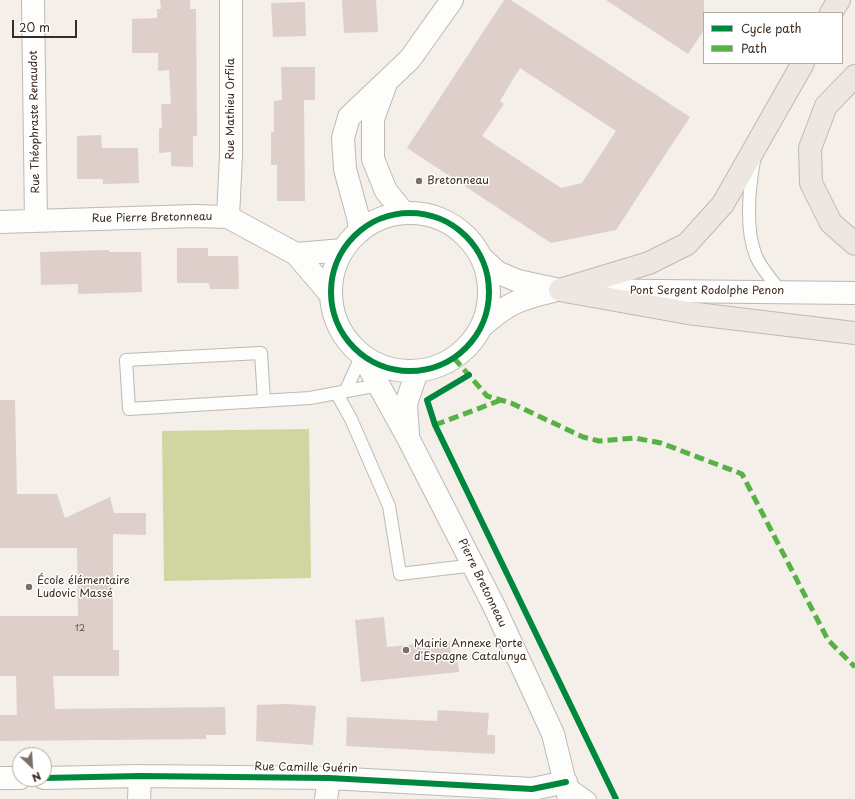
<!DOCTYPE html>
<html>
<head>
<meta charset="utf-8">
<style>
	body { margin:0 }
	#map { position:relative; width:855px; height:799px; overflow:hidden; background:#f4efe8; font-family:"Playpen Sans",sans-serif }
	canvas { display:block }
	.legend { position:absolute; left:703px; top:12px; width:140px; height:52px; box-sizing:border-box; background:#fff; border:1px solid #b1aaa5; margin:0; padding:5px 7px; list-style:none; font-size:12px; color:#3b2a1e }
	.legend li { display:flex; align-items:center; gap:8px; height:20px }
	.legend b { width:20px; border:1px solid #b1aaa5 }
	.north { position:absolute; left:12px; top:747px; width:40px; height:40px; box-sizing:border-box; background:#fff; border:1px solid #b1aaa5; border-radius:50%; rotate:155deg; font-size:11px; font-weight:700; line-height:16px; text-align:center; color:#3b2a1e }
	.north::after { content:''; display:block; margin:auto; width:14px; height:18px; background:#7c6f65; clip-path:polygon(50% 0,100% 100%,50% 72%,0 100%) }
	.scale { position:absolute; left:12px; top:20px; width:65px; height:18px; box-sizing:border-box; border:2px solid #3b2a1e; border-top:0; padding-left:5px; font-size:12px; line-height:14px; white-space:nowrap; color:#3b2a1e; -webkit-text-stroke:3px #fff; paint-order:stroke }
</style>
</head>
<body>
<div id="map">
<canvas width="855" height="799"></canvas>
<ul class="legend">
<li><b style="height:5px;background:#00873e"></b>Cycle path</li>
<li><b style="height:5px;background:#57b245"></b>Path</li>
</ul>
<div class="north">N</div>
<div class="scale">20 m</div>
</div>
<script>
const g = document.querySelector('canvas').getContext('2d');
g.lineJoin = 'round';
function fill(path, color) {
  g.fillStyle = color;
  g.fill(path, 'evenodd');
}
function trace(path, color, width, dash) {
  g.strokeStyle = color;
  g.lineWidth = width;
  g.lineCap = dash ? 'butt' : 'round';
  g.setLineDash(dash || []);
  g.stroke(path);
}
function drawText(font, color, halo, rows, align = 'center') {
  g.font = font + ' "Playpen Sans",sans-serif';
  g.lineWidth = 3;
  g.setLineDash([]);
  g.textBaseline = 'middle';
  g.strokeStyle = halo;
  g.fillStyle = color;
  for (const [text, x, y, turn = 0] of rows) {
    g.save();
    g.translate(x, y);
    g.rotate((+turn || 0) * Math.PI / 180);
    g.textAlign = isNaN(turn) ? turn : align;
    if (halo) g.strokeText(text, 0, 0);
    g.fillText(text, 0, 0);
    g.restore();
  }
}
fill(new Path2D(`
	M 309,429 L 311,578 L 164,581 L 162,431 Z`), '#d0d6a0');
fill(new Path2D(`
	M 160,0 L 190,0 L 190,9 L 196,9 L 197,136 L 193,136 L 193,167 L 171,166 L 171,152 L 159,153 L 159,129 L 162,128 L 161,104 L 171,104 L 169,70 L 158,71 L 158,53 L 132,53 L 132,19 L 157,18 L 157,9 L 161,9 Z
	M 342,0 L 376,0 L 378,32 L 344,33 Z
	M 504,0 L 511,0 L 690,117 L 616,230 L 551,243 L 407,148 ZM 520,68 L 616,131 L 582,183 L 561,188 L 482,136 L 504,104 L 500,101 Z
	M 606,0 L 704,0 L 704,30 L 688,54 Z
	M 305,2 L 306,36 L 273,37 L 271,3 Z
	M 281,67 L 315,67 L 315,100 L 304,100 L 305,201 L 277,201 L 277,165 L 271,165 L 271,132 L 274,132 L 274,101 L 282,100 Z
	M 101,135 L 102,148 L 138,148 L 139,183 L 103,184 L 103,179 L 77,179 L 77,136 Z
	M 177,248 L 208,248 L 208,256 L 238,256 L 239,289 L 210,289 L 209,283 L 177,283 Z
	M 109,250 L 109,252 L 141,252 L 142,292 L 78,294 L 78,284 L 41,285 L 40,252 Z
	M 0,400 L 15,400 L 17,494 L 57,494 L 65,518 L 110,497 L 114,513 L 146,513 L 146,535 L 113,534 L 113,650 L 119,650 L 119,676 L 53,676 L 55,709 L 225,707 L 226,735 L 206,735 L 206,739 L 0,741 L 0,715 L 17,715 L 16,676 L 0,676 L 0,616 L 78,616 L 77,548 L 0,548 Z
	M 384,617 L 387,647 L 450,641 L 451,657 L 457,656 L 459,672 L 361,682 L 355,620 Z
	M 287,704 L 316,706 L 313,745 L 256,741 L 257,705 Z
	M 438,710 L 489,713 L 487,735 L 495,735 L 495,754 L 346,746 L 347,717 L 437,721 Z`), '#dfcfca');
const service = new Path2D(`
	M 754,161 C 749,188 745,230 756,256 C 760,267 773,281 780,291
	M 346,390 L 362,355
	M 337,394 L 351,419 L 389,506 L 400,574 L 475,565
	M 264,401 L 261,353 L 126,360 L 129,409 L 310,398 L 379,385
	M 566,782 L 590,799`);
const minor = new Path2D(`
	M 33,0 L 36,221
	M 385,86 L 373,119 L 373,159 L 386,191 L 404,213
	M331 292a79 79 0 1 1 158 0a79 79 0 1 1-158 0Z
	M 228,217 L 231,156 L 231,0
	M 0,222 L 195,216 L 228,217 L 296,254 L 331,295
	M 360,231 L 358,217 L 345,169 L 343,138 L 349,117 L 410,59 L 452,0
	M 296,254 L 343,250
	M 482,258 L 497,272 L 518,281 L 560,290 L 855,293
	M 481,327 C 508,303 519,299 553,291
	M 362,355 L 408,438 L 494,606 L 553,734 L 569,799
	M 408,433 L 406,404 L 417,371
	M 0,778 L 20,778
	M 44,778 L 140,776 L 329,778 L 532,789 L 566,782
	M 139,799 L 140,776
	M 326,799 L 329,778`);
const primary = new Path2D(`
	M 831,13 L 839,0
	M 855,76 L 826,106 L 810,148 L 811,183 L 831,223 L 855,244
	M 560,290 L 649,263 L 687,244 L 723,204 L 803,63
	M 565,291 L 688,313 L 855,333`);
trace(service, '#beb9b3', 14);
trace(minor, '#beb9b3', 24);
trace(primary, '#beb9b3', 24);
trace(service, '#fdfdfc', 12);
trace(minor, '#fdfdfc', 22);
trace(primary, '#eee6e0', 22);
trace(new Path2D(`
	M 454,358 L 487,396 L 511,403 L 583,437 L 599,441 L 635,438 L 661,443 L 742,474 L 828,640 L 855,667
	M 435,425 L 501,400`), '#57b245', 5, [10, 5]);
trace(new Path2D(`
	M331 292a79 79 0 1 1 158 0a79 79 0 1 1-158 0Z
	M 469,375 L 427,400 L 435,425 L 616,799
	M 44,778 L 140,776 L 329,778 L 532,789 L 566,782`), '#00873e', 6);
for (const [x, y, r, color] of [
	[419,181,4,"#7c6f65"],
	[29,587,4,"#7c6f65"],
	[406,650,4,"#7c6f65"]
]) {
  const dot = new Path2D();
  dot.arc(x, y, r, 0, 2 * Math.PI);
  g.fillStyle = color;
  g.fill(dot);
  trace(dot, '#fff', 1.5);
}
drawText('9px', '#645349', null, [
	["12",80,629]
]);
drawText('11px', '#3b2a1e', '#fff', [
	["Rue Mathieu Orfila",231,109,-90],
	["Rue Théophraste Renaudot",35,122,-91],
	["Rue Pierre Bretonneau",152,218,-1],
	["Pont Sergent Rodolphe Penon",707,291],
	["Pierre Bretonneau",482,583,64],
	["Rue Camille Guérin",306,768,1]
]);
drawText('11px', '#3b2a1e', '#fff', [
	["Bretonneau",427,181],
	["École élémentaire",37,581],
	["Ludovic Massé",37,594],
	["Mairie Annexe Porte",414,644],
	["d'Espagne Catalunya",414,657]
], 'left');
</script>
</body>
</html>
